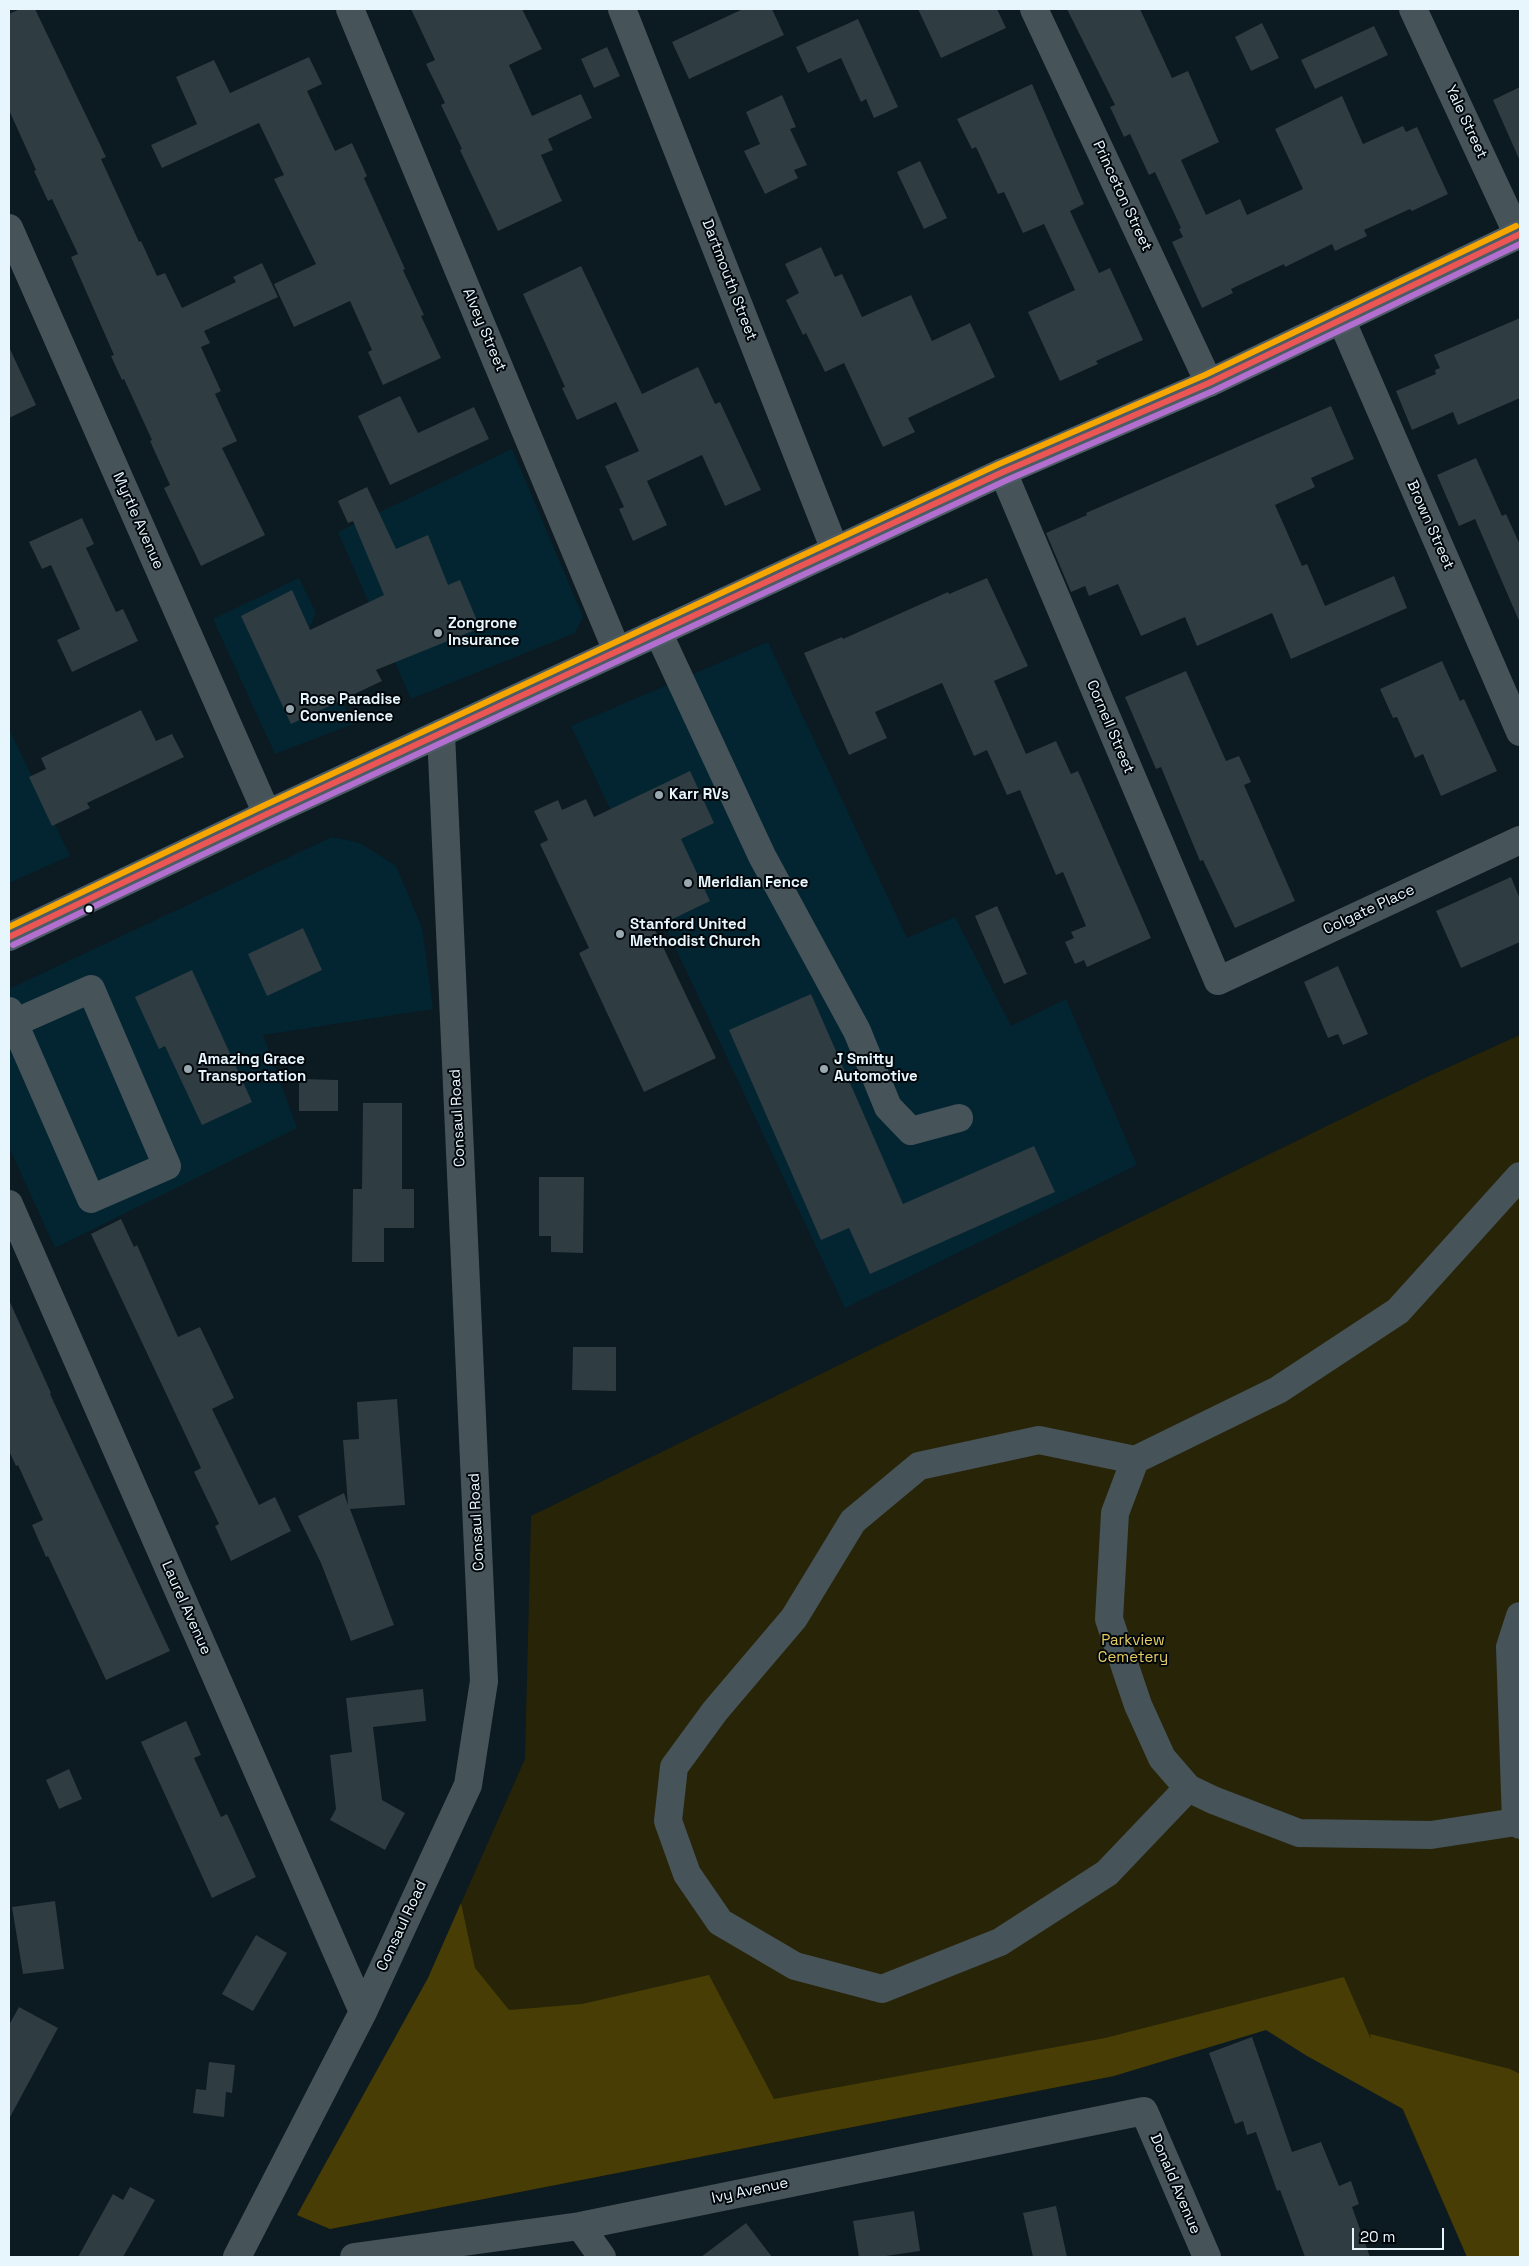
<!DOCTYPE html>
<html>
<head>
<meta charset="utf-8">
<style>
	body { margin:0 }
	#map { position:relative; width:1529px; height:2266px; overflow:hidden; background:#0c1a21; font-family:"Space Grotesk",sans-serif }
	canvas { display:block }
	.frame { position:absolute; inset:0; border:10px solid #e7f6fd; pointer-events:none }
	.scale { position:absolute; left:1352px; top:2228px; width:92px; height:22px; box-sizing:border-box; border:2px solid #e7f6fd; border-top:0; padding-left:6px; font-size:15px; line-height:18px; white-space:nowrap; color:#e7f6fd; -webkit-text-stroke:4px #01070b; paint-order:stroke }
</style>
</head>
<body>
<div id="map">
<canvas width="1529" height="2266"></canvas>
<div class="frame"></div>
<div class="scale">20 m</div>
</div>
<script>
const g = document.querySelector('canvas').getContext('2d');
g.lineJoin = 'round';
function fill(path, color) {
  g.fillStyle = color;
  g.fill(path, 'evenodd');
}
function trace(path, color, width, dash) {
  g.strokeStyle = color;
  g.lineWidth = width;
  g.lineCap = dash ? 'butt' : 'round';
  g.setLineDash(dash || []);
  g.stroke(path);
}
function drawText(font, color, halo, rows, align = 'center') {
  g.font = font + ' "Space Grotesk",sans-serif';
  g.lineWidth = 4;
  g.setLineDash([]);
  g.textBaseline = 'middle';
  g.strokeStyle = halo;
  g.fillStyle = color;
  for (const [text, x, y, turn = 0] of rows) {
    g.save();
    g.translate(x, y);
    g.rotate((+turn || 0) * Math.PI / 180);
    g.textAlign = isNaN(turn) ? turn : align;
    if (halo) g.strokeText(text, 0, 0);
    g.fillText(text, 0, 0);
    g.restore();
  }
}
fill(new Path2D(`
	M 512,449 L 583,617 L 575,633 L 411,699 L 338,532 Z
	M 299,578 L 316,613 L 309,629 L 353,724 L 275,754 L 213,619 Z
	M 768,642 L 907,938 L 955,917 L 1011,1026 L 1066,999 L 1137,1165 L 845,1308 L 571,726 Z
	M 9,729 L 70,856 L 9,883 Z
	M 332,837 L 360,843 L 396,866 L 422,928 L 433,1009 L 263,1035 L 297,1128 L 55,1248 L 9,1147 L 9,989 Z`), '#032532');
fill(new Path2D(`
	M 1520,1035 L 1520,2257 L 1467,2257 L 1344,1977 L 1114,2076 L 330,2229 L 297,2215 L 428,1978 L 525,1759 L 531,1516 L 1427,1077 Z`), '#282408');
fill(new Path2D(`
	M 461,1903 L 475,1968 L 509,2010 L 582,2004 L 709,1975 L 774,2099 L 1105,2038 L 1344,1977 L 1371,2039 L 1370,2034 L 1510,2069 L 1520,2074 L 1520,2257 L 1467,2257 L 1403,2109 L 1307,2056 L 1266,2030 L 1114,2076 L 330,2229 L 297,2215 L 428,1978 Z`), '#483d04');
fill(new Path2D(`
	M 20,9 L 35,9 L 106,157 L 101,159 L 139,242 L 141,241 L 157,276 L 165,273 L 182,308 L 236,282 L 233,277 L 262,263 L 278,297 L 204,331 L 210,343 L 201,347 L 221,391 L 215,394 L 237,441 L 222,448 L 265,535 L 201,566 L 164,488 L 170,485 L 150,441 L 152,440 L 124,379 L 122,380 L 111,356 L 114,355 L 71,257 L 78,254 L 52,199 L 48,201 L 34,171 L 36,170 L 9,110 L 9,14 Z
	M 411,9 L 522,9 L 542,49 L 509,65 L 532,116 L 581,94 L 592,118 L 548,139 L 553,150 L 541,155 L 562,201 L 498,231 L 460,150 L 462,149 L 441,105 L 445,103 L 426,64 L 435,60 Z
	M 743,9 L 772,9 L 784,35 L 689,79 L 672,42 Z
	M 918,9 L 997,9 L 1006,28 L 941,58 Z
	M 1067,9 L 1140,9 L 1172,78 L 1188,71 L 1219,142 L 1181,160 L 1206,215 L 1240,199 L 1247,215 L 1303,189 L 1275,129 L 1342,96 L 1363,144 L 1403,126 L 1406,132 L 1417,127 L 1448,194 L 1412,211 L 1410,209 L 1364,230 L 1367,236 L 1335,251 L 1332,244 L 1285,267 L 1284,264 L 1231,289 L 1233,293 L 1202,308 L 1172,242 L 1183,237 L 1179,229 L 1181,228 L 1155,172 L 1149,175 L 1130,134 L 1124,137 L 1110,107 L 1115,105 Z
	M 858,19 L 898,107 L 874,118 L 866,99 L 861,102 L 841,58 L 808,73 L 796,47 Z
	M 1262,23 L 1279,58 L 1251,71 L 1235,37 Z
	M 1374,26 L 1388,55 L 1315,89 L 1301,60 Z
	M 607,47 L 620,76 L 594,88 L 581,59 Z
	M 309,57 L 322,84 L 307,91 L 335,151 L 352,143 L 367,176 L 364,178 L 405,269 L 403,270 L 424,315 L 421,316 L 441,358 L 383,385 L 368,352 L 372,350 L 350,301 L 294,327 L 274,284 L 316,264 L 274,179 L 284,175 L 259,123 L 162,168 L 151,145 L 197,124 L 176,77 L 214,60 L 230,93 Z
	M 1032,84 L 1084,204 L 1070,211 L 1099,273 L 1110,268 L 1143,340 L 1096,361 L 1098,364 L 1060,381 L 1028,312 L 1075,290 L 1044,224 L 1023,233 L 1004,192 L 998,194 L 976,147 L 972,149 L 957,119 Z
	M 1520,87 L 1520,161 L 1493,100 Z
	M 782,95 L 796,127 L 790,129 L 807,165 L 794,170 L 798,178 L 765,194 L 744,151 L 760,144 L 746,112 Z
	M 920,161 L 947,218 L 924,229 L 897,172 Z
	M 821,247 L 835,277 L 842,274 L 862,317 L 911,295 L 932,341 L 970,323 L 995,377 L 908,418 L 915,432 L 883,447 L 844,363 L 825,372 L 806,333 L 803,335 L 786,300 L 799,293 L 785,264 Z
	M 581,266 L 642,394 L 698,367 L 715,404 L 720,402 L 761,490 L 725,506 L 702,455 L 647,481 L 667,525 L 633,541 L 619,509 L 624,507 L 605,466 L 639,451 L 616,402 L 577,420 L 562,388 L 565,387 L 523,294 Z
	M 1520,318 L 1520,398 L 1458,425 L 1453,412 L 1412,430 L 1396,391 L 1436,374 L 1435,370 L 1440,368 L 1434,355 Z
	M 9,347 L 36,405 L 9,418 Z
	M 400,396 L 418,433 L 474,407 L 489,439 L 390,485 L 358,416 Z
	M 1331,406 L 1354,459 L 1311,478 L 1315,487 L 1275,505 L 1302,566 L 1307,564 L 1325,606 L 1394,576 L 1407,608 L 1291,659 L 1272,613 L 1197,646 L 1185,617 L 1141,636 L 1118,584 L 1089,596 L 1085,586 L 1071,592 L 1046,533 L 1087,515 L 1086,513 Z
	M 1476,458 L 1502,516 L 1506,514 L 1520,545 L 1520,623 L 1475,519 L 1459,526 L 1437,475 Z
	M 367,487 L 396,549 L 428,535 L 448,585 L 460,580 L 480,628 L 376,670 L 382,681 L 291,724 L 241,616 L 292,590 L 310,630 L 384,595 L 353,521 L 348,523 L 338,501 Z
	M 82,518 L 94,544 L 86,548 L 116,612 L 123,609 L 138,641 L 72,672 L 57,640 L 80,629 L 51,565 L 42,569 L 29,542 Z
	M 987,578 L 1028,666 L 994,681 L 1026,754 L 1056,741 L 1071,774 L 1078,771 L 1151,938 L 1087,967 L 1084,960 L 1075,964 L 1065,942 L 1074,938 L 1071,932 L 1086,926 L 1063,872 L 1056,875 L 1020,790 L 1007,795 L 987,750 L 974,756 L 942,683 L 875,712 L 887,738 L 849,755 L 804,653 L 842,637 L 843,639 L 948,592 L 949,594 Z
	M 1442,661 L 1460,701 L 1464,699 L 1497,771 L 1441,796 L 1423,754 L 1415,758 L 1397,717 L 1393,718 L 1380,689 Z
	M 1186,671 L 1226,761 L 1239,756 L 1251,782 L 1244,785 L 1295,901 L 1235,928 L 1203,860 L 1200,861 L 1161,767 L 1156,769 L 1125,697 Z
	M 141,710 L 156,741 L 172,734 L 184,757 L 87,803 L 90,808 L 52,826 L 29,777 L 46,769 L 41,758 Z
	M 690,771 L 714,823 L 681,839 L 710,901 L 654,928 L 716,1058 L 644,1092 L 579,953 L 589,948 L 540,844 L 548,840 L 534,811 L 558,800 L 562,810 L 586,799 L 594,817 Z
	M 1511,877 L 1520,899 L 1520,942 L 1461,968 L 1436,911 Z
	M 997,906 L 1027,974 L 1004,984 L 975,916 Z
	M 303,928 L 322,970 L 267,996 L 248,954 Z
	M 1338,966 L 1368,1034 L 1343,1045 L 1338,1034 L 1328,1038 L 1304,982 Z
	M 192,970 L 252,1102 L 202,1125 L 165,1046 L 159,1049 L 135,997 Z
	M 811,994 L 903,1204 L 1034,1146 L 1055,1192 L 870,1274 L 849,1228 L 821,1240 L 729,1030 Z
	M 299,1079 L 338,1080 L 338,1111 L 299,1111 Z
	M 363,1103 L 402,1103 L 402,1189 L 414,1189 L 414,1228 L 384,1228 L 384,1262 L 352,1262 L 353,1189 L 362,1189 Z
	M 539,1177 L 584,1177 L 583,1253 L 551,1252 L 551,1236 L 539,1236 Z
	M 121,1219 L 134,1247 L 137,1245 L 178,1337 L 200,1327 L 234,1398 L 212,1409 L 259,1505 L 275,1497 L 291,1531 L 231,1561 L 215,1526 L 219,1524 L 194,1472 L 201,1468 L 91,1234 Z
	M 9,1300 L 51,1393 L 50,1394 L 170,1651 L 106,1680 L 48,1556 L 46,1557 L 32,1525 L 43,1520 L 18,1465 L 16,1466 L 9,1451 Z
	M 573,1347 L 616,1347 L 616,1391 L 572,1390 Z
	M 397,1399 L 405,1505 L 350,1509 L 394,1625 L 351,1641 L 321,1563 L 298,1516 L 344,1493 L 348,1505 L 343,1440 L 359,1439 L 357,1402 Z
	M 423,1689 L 426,1721 L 373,1727 L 382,1800 L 405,1813 L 385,1850 L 330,1820 L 336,1809 L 330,1755 L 352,1752 L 346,1698 Z
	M 186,1721 L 201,1755 L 194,1758 L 221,1817 L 227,1814 L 256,1877 L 212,1898 L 141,1742 Z
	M 69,1769 L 82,1799 L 59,1809 L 46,1780 Z
	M 55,1901 L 64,1969 L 23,1974 L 12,1907 Z
	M 256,1935 L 287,1953 L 253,2011 L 222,1994 Z
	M 19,2007 L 58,2028 L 9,2119 L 9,2025 Z
	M 1252,2037 L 1292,2152 L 1321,2142 L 1339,2186 L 1351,2181 L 1359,2204 L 1352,2207 L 1370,2257 L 1305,2257 L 1280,2190 L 1277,2191 L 1256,2132 L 1247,2135 L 1243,2121 L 1235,2124 L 1209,2053 Z
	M 209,2062 L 235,2065 L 232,2093 L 226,2092 L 224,2117 L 193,2113 L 196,2089 L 206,2090 Z
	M 130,2187 L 155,2200 L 123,2257 L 78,2257 L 113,2194 L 123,2200 Z
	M 1056,2206 L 1067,2257 L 1033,2257 L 1023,2213 Z
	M 914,2211 L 920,2251 L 879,2257 L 859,2257 L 853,2221 Z
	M 746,2223 L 772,2257 L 701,2257 Z`), '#2f3c41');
trace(new Path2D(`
	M 350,9 L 617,651
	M 622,9 L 835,550
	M 1034,9 L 1209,383
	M 1413,9 L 1518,235
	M 9,228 L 267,814
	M 1341,319 L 1520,732
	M 1003,472 L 1218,981 L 1520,840
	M 658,632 L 762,856 L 857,1031 L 888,1107 L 911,1131 L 959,1118
	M 9,1011 L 14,1023 L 91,1199 L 167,1166 L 91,989 L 14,1023
	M 9,1204 L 363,2012
	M 1135,1460 L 1039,1440 L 919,1466 L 853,1521 L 794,1618 L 715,1711 L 674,1767 L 668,1821 L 687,1874 L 720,1922 L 795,1966 L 882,1989 L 1000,1942 L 1107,1873 L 1188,1788
	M 1520,1616 L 1510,1647 L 1516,1822 L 1520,1825
	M 1516,1822 L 1431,1835 L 1299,1833 L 1213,1800 L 1188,1788 L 1162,1758 L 1138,1705 L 1109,1619 L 1115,1513 L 1135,1460 L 1278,1390 L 1398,1311 L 1520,1176
	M 580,2226 L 602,2257
	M 237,2257 L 363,2012 L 468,1785 L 484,1681 L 441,733
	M 354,2257 L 580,2226 L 1144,2111 L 1207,2257`), '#465359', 28);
trace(new Path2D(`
	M 9,937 L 267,814 L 1003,472 L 1209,383 L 1520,234`), '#4c5c64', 28);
trace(new Path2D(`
	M 9,937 L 267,814 L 1003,472 L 1209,383 L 1520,234`), '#eb5655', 6);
trace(new Path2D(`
	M 13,945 L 271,822 L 1007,480 L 1213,391 L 1520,244`), '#b36fd0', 6);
trace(new Path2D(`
	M 9,927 L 263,806 L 999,464 L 1205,375 L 1516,226`), '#f7a600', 6);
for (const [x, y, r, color] of [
	[438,633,5,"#9aa9b0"],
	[290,709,5,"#9aa9b0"],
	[659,795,5,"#9aa9b0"],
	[688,883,5,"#9aa9b0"],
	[89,909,4.5,"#e7f6fd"],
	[620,934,5,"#9aa9b0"],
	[188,1069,5,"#9aa9b0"],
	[824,1069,5,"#9aa9b0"]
]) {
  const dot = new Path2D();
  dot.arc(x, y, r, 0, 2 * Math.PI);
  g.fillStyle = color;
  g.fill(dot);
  trace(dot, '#01070b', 2);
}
drawText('15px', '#e7f6fd', '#01070b', [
	["Yale Street",1466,122,65],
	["Princeton Street",1122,196,65],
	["Dartmouth Street",729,280,69],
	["Alvey Street",484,330,67],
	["Myrtle Avenue",138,521,66],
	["Brown Street",1430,525,66],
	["Cornell Street",1110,727,67],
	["Colgate Place",1369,910,-25],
	["Consaul Road",458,1118,-93],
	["Consaul Road",477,1522,-93],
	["Laurel Avenue",186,1608,66],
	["Consaul Road",402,1926,-65],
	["Donald Avenue",1175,2184,67],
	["Ivy Avenue",750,2191,-12]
]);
drawText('bold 15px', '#e7f6fd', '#01070b', [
	["Zongrone",448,624],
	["Insurance",448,641],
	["Rose Paradise",300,700],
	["Convenience",300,717],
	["Karr RVs",669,795],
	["Meridian Fence",698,883],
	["Stanford United",630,925],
	["Methodist Church",630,942],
	["Amazing Grace",198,1060],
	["Transportation",198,1077],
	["J Smitty",834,1060],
	["Automotive",834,1077]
], 'left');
drawText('15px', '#e6cd62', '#01070b', [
	["Parkview",1133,1641],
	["Cemetery",1133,1658]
]);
</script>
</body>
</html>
